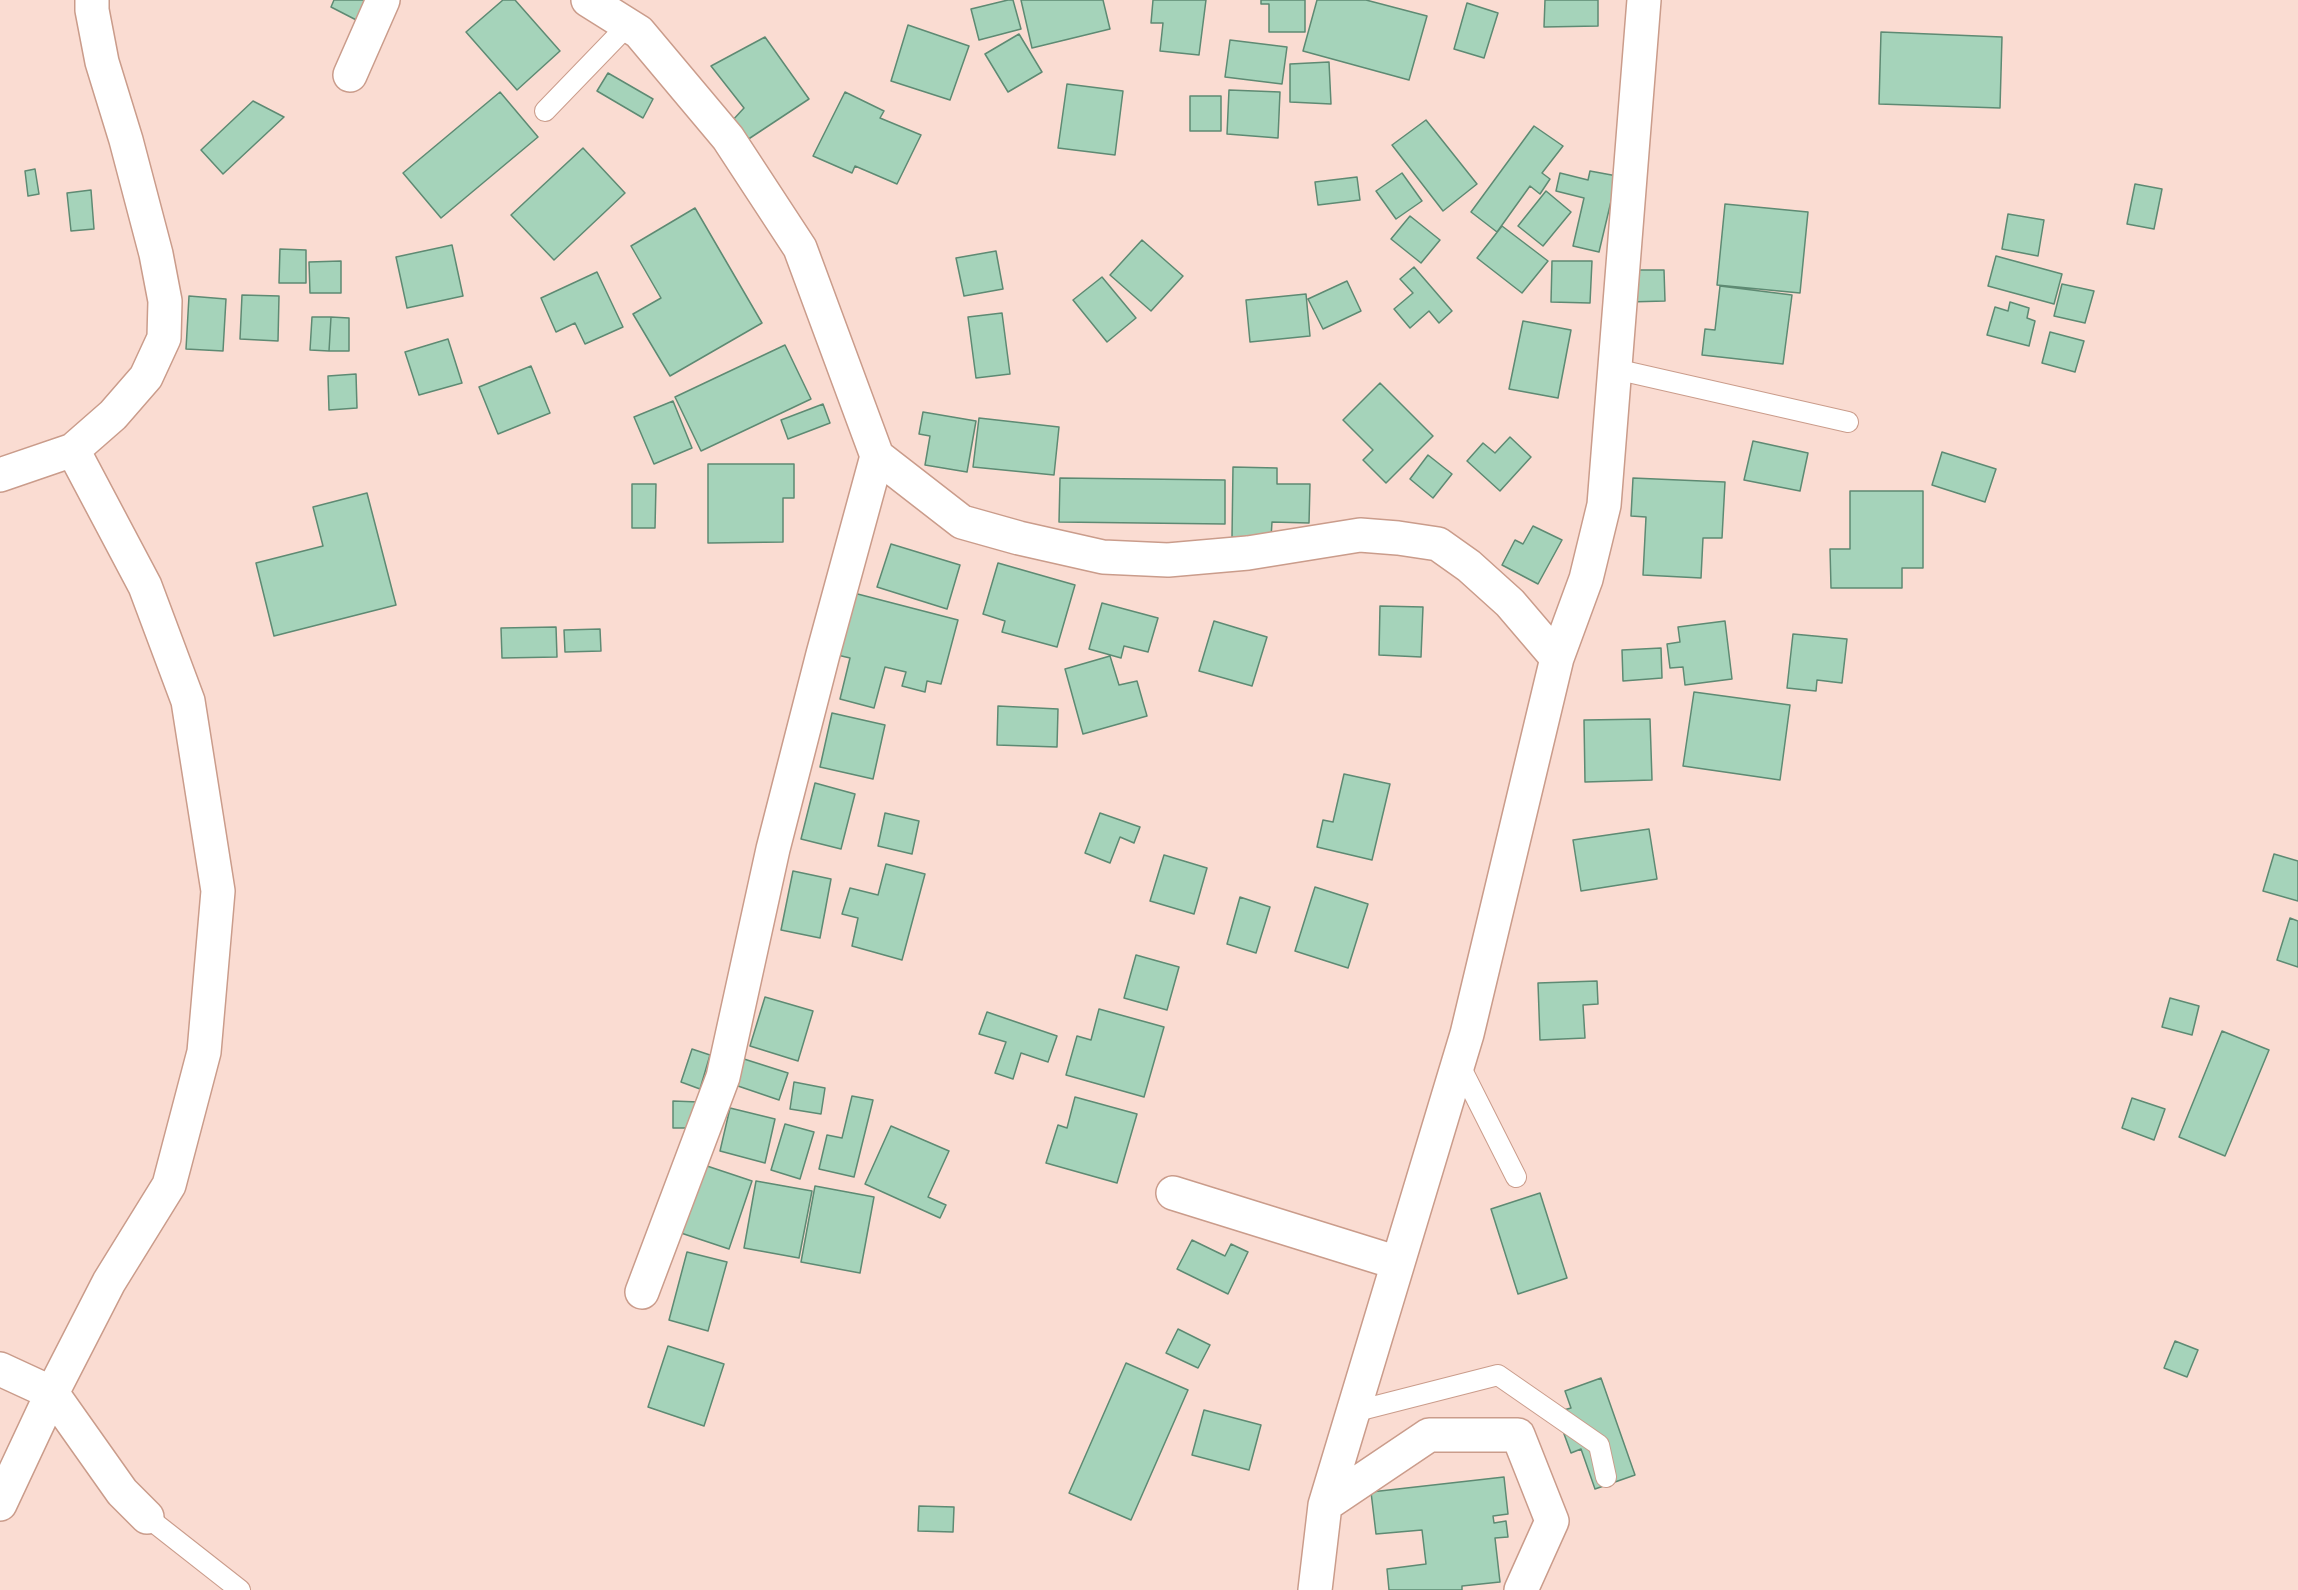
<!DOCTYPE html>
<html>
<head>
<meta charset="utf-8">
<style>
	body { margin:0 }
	canvas { display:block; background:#fadcd2 }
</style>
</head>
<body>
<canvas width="2298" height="1590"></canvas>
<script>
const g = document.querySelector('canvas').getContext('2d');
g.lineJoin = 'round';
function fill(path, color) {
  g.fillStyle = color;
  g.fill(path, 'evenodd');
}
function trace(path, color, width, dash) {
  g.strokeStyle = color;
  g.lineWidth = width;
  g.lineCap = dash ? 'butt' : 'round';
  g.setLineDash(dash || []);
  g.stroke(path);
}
const building = new Path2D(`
	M 334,0 L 380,0 L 366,25 L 331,7 Z
	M 503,0 L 515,0 L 560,51 L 517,90 L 466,32 Z
	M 1008,0 L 1013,0 L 1021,29 L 979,40 L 971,9 Z
	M 1021,0 L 1103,0 L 1110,29 L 1032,48 Z
	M 1153,0 L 1206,0 L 1199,55 L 1160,51 L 1163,23 L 1151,23 Z
	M 1261,0 L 1305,0 L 1305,32 L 1269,32 L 1269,4 L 1261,4 Z
	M 1317,0 L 1366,0 L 1427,16 L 1409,80 L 1303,51 Z
	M 1545,0 L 1598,0 L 1598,26 L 1544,27 Z
	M 1467,3 L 1498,13 L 1484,58 L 1454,49 Z
	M 908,25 L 969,46 L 950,100 L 891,81 Z
	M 1881,32 L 2002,37 L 2000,108 L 1879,104 Z
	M 1019,34 L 1042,72 L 1008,92 L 985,54 Z
	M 765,37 L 809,99 L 744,142 L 731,122 L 744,108 L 711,66 Z
	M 1230,40 L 1287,47 L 1282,84 L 1225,77 Z
	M 1329,62 L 1331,104 L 1290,102 L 1290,64 Z
	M 608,73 L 653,99 L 643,118 L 597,91 Z
	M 1067,84 L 1123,91 L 1115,155 L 1058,148 Z
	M 1229,90 L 1280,92 L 1278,138 L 1227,134 Z
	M 500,92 L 538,137 L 441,218 L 403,173 Z
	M 845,92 L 884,111 L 880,118 L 921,135 L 897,184 L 855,166 L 852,173 L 813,156 Z
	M 1190,96 L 1221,96 L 1221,131 L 1190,131 Z
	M 253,101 L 284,117 L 223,174 L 201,150 Z
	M 1426,120 L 1477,184 L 1443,211 L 1392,145 Z
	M 1534,126 L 1563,146 L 1542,173 L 1550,179 L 1540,194 L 1530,186 L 1497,232 L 1471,212 Z
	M 583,148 L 625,193 L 554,260 L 511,215 Z
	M 35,169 L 39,194 L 28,196 L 25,171 Z
	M 1590,171 L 1617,176 L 1599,252 L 1573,246 L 1584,198 L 1556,191 L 1560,173 L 1588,180 Z
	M 1402,173 L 1422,201 L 1396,219 L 1376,191 Z
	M 1357,177 L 1360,200 L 1318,205 L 1315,182 Z
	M 2135,184 L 2162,189 L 2154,229 L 2127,224 Z
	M 91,190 L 94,229 L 71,231 L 67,193 Z
	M 1546,191 L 1571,212 L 1543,246 L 1518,226 Z
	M 1725,204 L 1808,212 L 1800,293 L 1717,285 Z
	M 695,208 L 762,323 L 670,376 L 633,314 L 661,298 L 631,246 Z
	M 2008,214 L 2044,220 L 2038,256 L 2002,249 Z
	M 1410,216 L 1440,240 L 1421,263 L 1391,239 Z
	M 1502,226 L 1548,261 L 1522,293 L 1477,258 Z
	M 1142,240 L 1183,276 L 1151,311 L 1110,275 Z
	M 452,245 L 463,296 L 407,308 L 396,257 Z
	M 280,249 L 306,250 L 306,283 L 279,283 Z
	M 996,251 L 1003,289 L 964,296 L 956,258 Z
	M 1996,256 L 2062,274 L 2054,304 L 1988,286 Z
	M 341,261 L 341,293 L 310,293 L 309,262 Z
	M 1552,261 L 1592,261 L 1590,303 L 1551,302 Z
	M 1414,267 L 1452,311 L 1439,323 L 1429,311 L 1410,328 L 1394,309 L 1413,293 L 1400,279 Z
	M 1627,270 L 1664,270 L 1665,301 L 1628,302 Z
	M 597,272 L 623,327 L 585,344 L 575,323 L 556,332 L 541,298 Z
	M 1102,277 L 1136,318 L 1107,342 L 1073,300 Z
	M 1347,281 L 1361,311 L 1323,329 L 1308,299 Z
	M 2062,284 L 2094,291 L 2085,323 L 2054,316 Z
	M 1720,286 L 1792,295 L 1783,364 L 1702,355 L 1705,329 L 1715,330 Z
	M 1306,294 L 1310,336 L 1250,342 L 1246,300 Z
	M 242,295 L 279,296 L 278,341 L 240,339 Z
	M 189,296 L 226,299 L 223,351 L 186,349 Z
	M 2010,302 L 2029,308 L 2027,318 L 2035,321 L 2029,346 L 1987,335 L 1995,307 L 2008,311 Z
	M 1002,313 L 1010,374 L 976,378 L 968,317 Z
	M 312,317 L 331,317 L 329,351 L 310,350 Z
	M 331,317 L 349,318 L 349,351 L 329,351 Z
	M 1523,321 L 1571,330 L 1558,398 L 1509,389 Z
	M 2050,332 L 2084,341 L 2075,372 L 2042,363 Z
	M 448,339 L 462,383 L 419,395 L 405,352 Z
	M 785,345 L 811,399 L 701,451 L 675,397 Z
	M 531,366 L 550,413 L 498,434 L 479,387 Z
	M 356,374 L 357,408 L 329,410 L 328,376 Z
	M 1380,383 L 1433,436 L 1386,483 L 1363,460 L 1373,450 L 1343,420 Z
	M 673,401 L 692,448 L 654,464 L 634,417 Z
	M 823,404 L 830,423 L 788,439 L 781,420 Z
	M 923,412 L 976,421 L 967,472 L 925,465 L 930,436 L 919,434 Z
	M 979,418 L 1059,427 L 1054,475 L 973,467 Z
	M 1510,437 L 1531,457 L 1500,491 L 1467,461 L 1483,443 L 1495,453 Z
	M 1753,441 L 1808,453 L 1800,491 L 1744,480 Z
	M 1942,452 L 1996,469 L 1985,502 L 1932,485 Z
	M 1428,455 L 1452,474 L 1433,498 L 1410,479 Z
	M 708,464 L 794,464 L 794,498 L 783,498 L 783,542 L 708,543 Z
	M 1233,467 L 1277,468 L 1277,484 L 1310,484 L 1309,523 L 1272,522 L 1271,538 L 1232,537 Z
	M 1060,478 L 1225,480 L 1225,524 L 1059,522 Z
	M 1633,478 L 1725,482 L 1722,538 L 1703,538 L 1701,578 L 1643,575 L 1646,517 L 1631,516 Z
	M 632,484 L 656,484 L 655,528 L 632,528 Z
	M 1850,491 L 1923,491 L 1923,568 L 1902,568 L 1902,588 L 1831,588 L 1830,549 L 1850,549 Z
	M 367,493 L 396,605 L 274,636 L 256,563 L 323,546 L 313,507 Z
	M 1533,526 L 1562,540 L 1538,584 L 1502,565 L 1515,540 L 1523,544 Z
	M 891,544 L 960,565 L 947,609 L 877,587 Z
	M 998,563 L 1075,585 L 1057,647 L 1002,632 L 1005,621 L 983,614 Z
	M 846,591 L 958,620 L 941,684 L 927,681 L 925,692 L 902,686 L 906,672 L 885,667 L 874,708 L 840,699 L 850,658 L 829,653 Z
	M 1102,603 L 1158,618 L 1148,652 L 1124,646 L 1121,658 L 1089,649 Z
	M 1380,606 L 1423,607 L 1421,657 L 1379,655 Z
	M 1214,621 L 1267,637 L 1252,686 L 1199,671 Z
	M 1725,621 L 1732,679 L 1685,685 L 1683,667 L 1670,668 L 1667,644 L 1680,642 L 1678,627 Z
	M 556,627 L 557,657 L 502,658 L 501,628 Z
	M 600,629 L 601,651 L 565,652 L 564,630 Z
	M 1793,634 L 1847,639 L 1842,683 L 1817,680 L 1816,691 L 1787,688 Z
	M 1661,648 L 1662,678 L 1623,681 L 1622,650 Z
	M 1110,656 L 1119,685 L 1137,681 L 1147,716 L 1083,734 L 1065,669 Z
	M 1694,692 L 1790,705 L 1780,780 L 1683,766 Z
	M 998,706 L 1058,709 L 1057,747 L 997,745 Z
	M 832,713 L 885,725 L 873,779 L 820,767 Z
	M 1650,719 L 1652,780 L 1585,782 L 1584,720 Z
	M 1344,774 L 1390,784 L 1372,860 L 1317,847 L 1323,820 L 1333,822 Z
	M 815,783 L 855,794 L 841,849 L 801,839 Z
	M 885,813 L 919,821 L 912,854 L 878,846 Z
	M 1100,813 L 1140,827 L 1134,843 L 1120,837 L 1110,863 L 1085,853 Z
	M 1649,829 L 1657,879 L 1581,891 L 1573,840 Z
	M 2274,854 L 2298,861 L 2298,901 L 2263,891 Z
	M 1164,855 L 1207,868 L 1194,914 L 1150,901 Z
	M 886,864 L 925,874 L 902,960 L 852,946 L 858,918 L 842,914 L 850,888 L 878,895 Z
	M 793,871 L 831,879 L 820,938 L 781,930 Z
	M 1315,887 L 1368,904 L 1348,968 L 1295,951 Z
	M 1240,897 L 1270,907 L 1256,953 L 1227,944 Z
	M 2290,918 L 2298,921 L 2298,967 L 2277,960 Z
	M 1136,955 L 1179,967 L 1167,1010 L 1124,998 Z
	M 1597,981 L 1598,1004 L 1583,1005 L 1585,1038 L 1540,1040 L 1538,983 Z
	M 765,997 L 813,1011 L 798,1061 L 750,1046 Z
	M 2170,998 L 2199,1006 L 2192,1035 L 2162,1027 Z
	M 1099,1009 L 1164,1027 L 1144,1097 L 1066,1075 L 1077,1036 L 1091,1040 Z
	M 987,1012 L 1057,1036 L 1048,1062 L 1021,1053 L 1013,1079 L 995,1073 L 1006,1042 L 979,1034 Z
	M 2222,1031 L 2269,1050 L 2225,1156 L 2179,1137 Z
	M 692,1049 L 710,1055 L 700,1089 L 681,1082 Z
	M 744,1059 L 788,1073 L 779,1100 L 735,1085 Z
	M 794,1082 L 825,1088 L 821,1114 L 790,1109 Z
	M 852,1096 L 873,1100 L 854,1177 L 819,1169 L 827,1135 L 842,1138 Z
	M 1075,1097 L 1137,1114 L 1117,1183 L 1046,1163 L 1058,1125 L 1067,1128 Z
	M 2132,1098 L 2165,1109 L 2154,1140 L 2122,1128 Z
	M 673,1101 L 699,1102 L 699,1128 L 673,1128 Z
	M 730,1108 L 775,1119 L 765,1163 L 720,1151 Z
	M 785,1124 L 814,1132 L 800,1179 L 771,1170 Z
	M 891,1126 L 949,1151 L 928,1197 L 946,1205 L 940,1218 L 865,1184 Z
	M 704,1165 L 752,1181 L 729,1249 L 681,1233 Z
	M 756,1181 L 812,1191 L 799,1258 L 744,1248 Z
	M 815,1186 L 874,1197 L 860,1273 L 801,1262 Z
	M 1540,1193 L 1567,1278 L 1518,1294 L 1491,1209 Z
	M 1192,1240 L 1225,1256 L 1231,1244 L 1248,1252 L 1228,1294 L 1177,1269 Z
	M 687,1252 L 727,1262 L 708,1331 L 669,1320 Z
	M 1178,1329 L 1210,1345 L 1198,1368 L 1166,1353 Z
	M 2175,1341 L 2198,1350 L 2187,1377 L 2164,1368 Z
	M 668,1346 L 724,1364 L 704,1426 L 648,1407 Z
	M 1126,1363 L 1188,1390 L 1131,1520 L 1069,1493 Z
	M 1601,1378 L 1635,1475 L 1595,1489 L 1581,1449 L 1571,1453 L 1556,1412 L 1571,1408 L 1565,1391 Z
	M 1204,1410 L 1261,1425 L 1249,1470 L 1192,1455 Z
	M 1504,1477 L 1508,1514 L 1493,1516 L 1494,1523 L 1506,1521 L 1508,1537 L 1495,1538 L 1500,1582 L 1462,1586 L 1462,1590 L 1389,1590 L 1387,1569 L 1426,1564 L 1422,1530 L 1376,1534 L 1371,1492 Z
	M 919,1506 L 954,1507 L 953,1532 L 918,1531 Z`);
fill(building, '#a5d3ba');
trace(building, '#5e8a73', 1.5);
const lane = new Path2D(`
	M 545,111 L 628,25
	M 1615,369 L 1848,422
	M 1458,1062 L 1516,1177
	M 1353,1412 L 1498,1375 L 1599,1445 L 1606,1477
	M 147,1517 L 240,1590`);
const street = new Path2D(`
	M 588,0 L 639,32 L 728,138 L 800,248 L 877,456 L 823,654 L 773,849 L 723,1077 L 642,1292
	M 350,75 L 383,0
	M 877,456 L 962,522 L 1019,538 L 1103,557 L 1168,560 L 1248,553 L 1360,535 L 1398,538 L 1438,544 L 1469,566 L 1510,603 L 1557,658
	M 0,475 L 73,450 L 113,415 L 146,377 L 164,338 L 165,301 L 156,254 L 126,140 L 102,62 L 92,10 L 92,0
	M 1173,1193 L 1398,1263
	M 0,1369 L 52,1393 L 122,1492 L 147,1517
	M 0,1504 L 52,1393 L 109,1282 L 169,1185 L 204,1052 L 218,891 L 188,701 L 145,586 L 73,450
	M 1325,1505 L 1429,1435 L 1518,1435 L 1552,1521 L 1521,1590
	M 1315,1590 L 1325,1505 L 1467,1034 L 1557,658 L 1586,579 L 1604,505 L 1644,0`);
trace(lane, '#ca9c8b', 22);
trace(street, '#ca9c8b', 36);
trace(lane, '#fff', 20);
trace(street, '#fff', 33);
</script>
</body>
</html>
